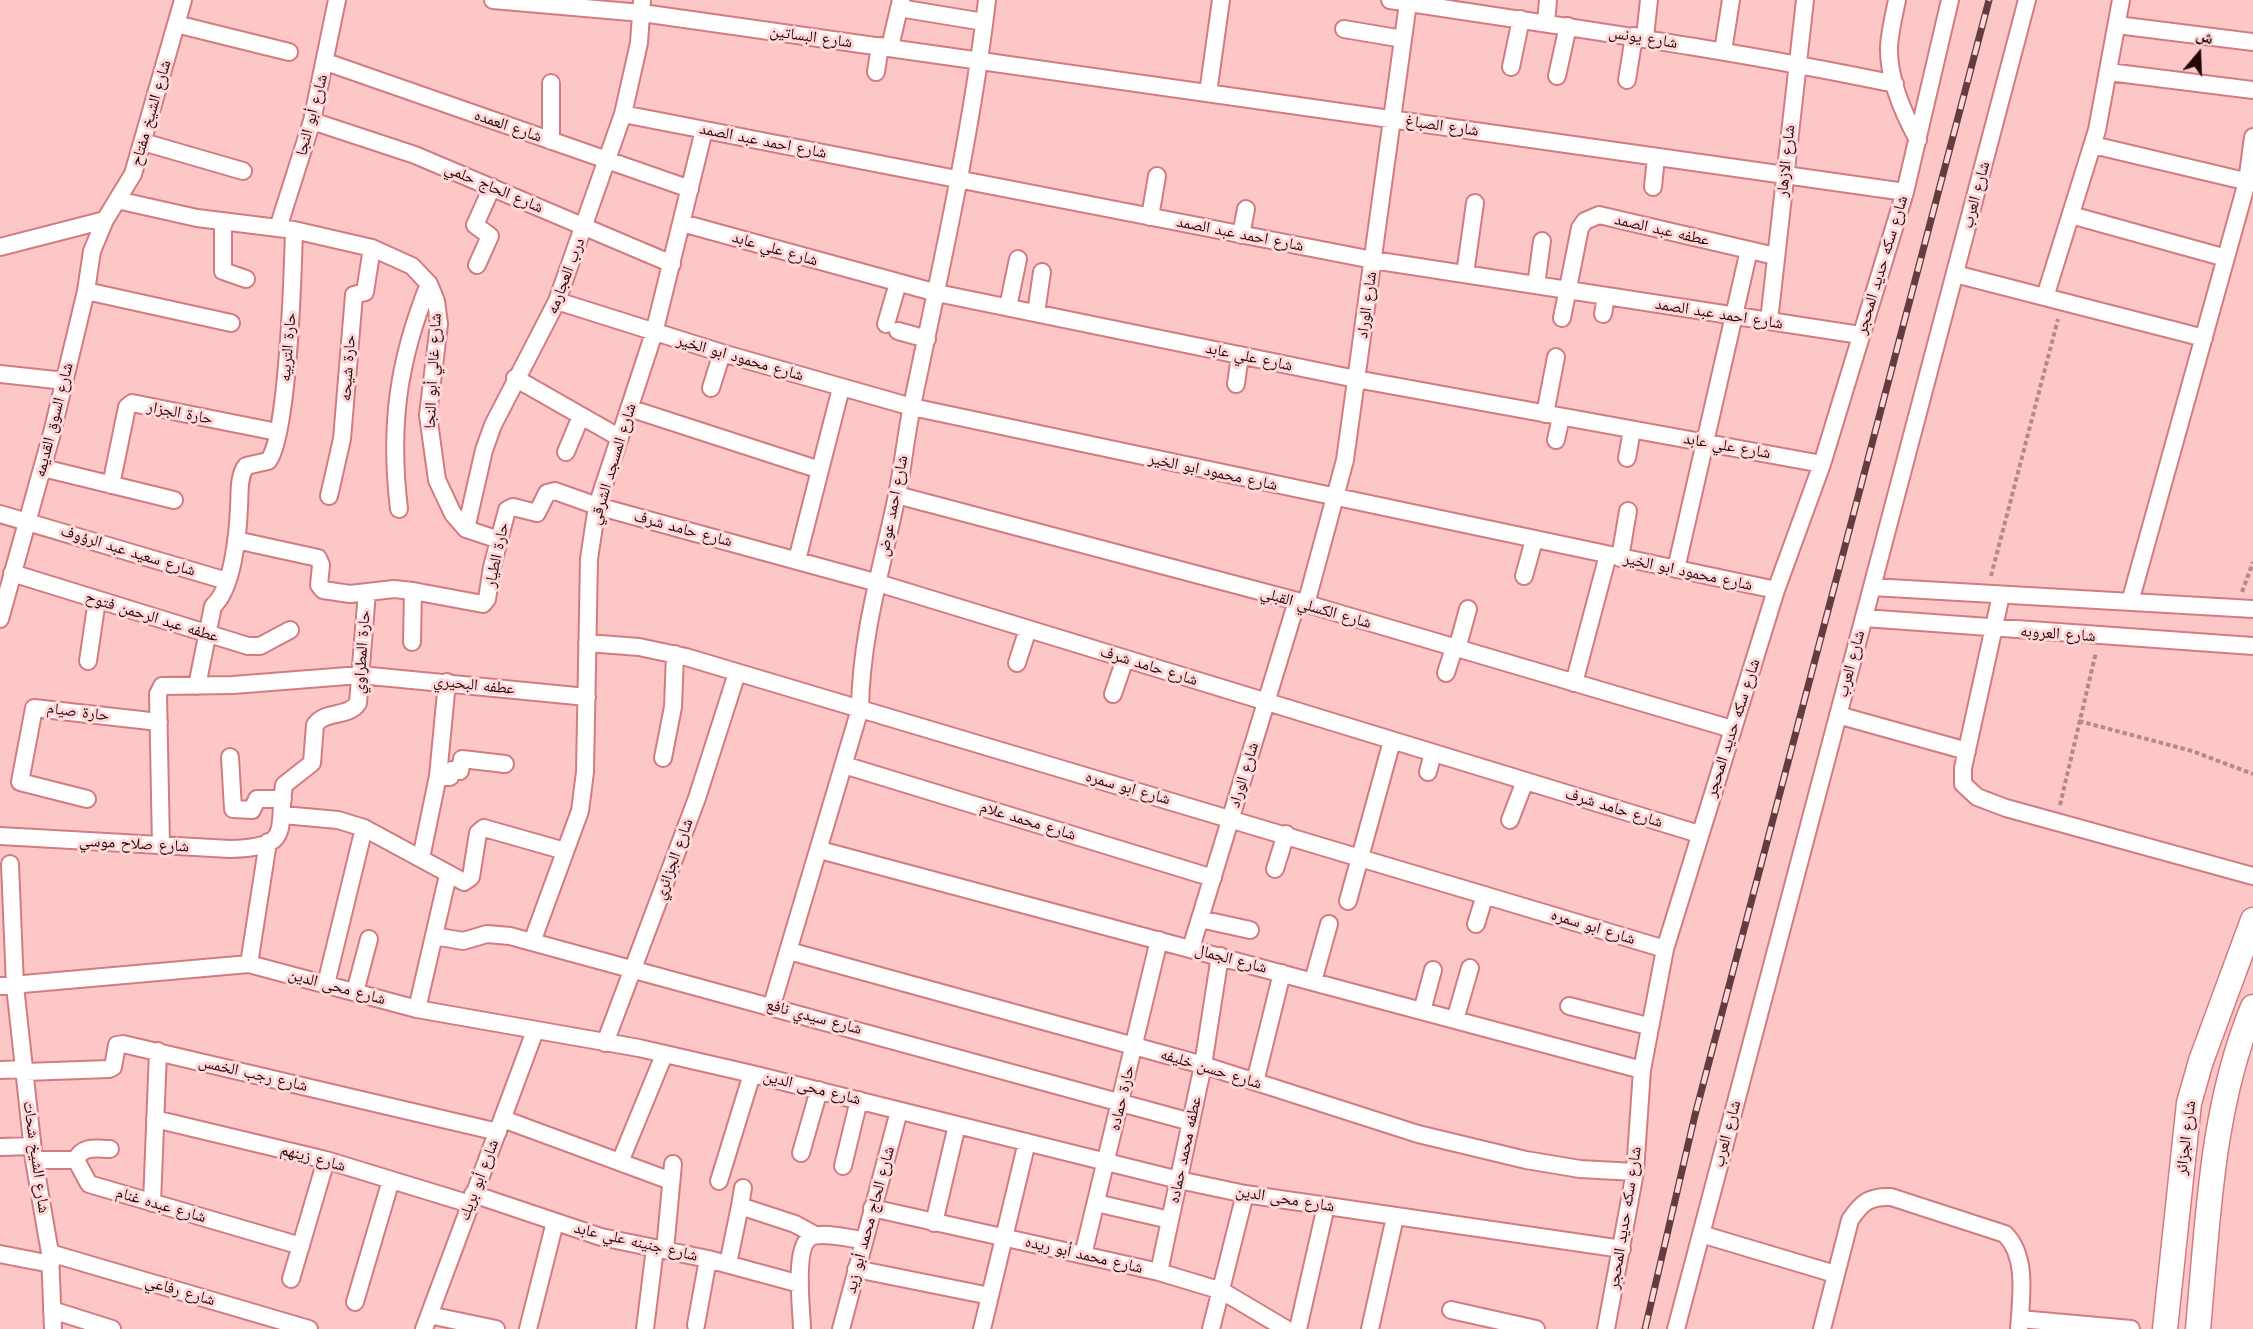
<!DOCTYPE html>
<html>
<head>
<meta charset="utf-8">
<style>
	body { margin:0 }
	#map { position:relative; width:2253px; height:1329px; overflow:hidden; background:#fdc6c7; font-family:"Work Sans","Noto Naskh Arabic",sans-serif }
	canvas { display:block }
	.north { position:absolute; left:2169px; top:24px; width:60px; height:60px; -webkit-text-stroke:4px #fed8d9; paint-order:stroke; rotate:19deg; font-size:16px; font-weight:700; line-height:24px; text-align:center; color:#230508 }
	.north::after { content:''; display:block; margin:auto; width:21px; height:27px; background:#230508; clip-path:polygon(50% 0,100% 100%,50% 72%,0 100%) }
</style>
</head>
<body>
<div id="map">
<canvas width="2253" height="1329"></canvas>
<div class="north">ش</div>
</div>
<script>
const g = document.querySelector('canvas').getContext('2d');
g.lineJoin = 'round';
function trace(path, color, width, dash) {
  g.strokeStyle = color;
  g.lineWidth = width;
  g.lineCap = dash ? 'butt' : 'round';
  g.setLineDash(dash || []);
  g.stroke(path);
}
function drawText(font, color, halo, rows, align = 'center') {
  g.font = font + ' "Work Sans","Noto Naskh Arabic",sans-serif';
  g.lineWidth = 6;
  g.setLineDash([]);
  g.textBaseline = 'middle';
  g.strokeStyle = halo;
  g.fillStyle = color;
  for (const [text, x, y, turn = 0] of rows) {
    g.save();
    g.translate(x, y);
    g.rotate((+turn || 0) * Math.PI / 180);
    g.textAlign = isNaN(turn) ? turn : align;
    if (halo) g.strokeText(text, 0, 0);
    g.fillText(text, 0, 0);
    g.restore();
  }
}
const street = new Path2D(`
	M 493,0 L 642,13 L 1905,192
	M 1390,0 C 1559,26 1728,49 1895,84
	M 1897,0 C 1894,15 1890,31 1889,46 C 1888,78 1903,113 1918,140
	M 899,8 L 984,22
	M 1546,23 L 1548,0
	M 176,24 L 289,52
	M 2117,25 L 2253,42
	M 1344,29 L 1403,39
	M 1645,37 L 1649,0
	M 890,47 L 901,0
	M 1723,51 L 1731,0
	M 326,62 L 690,189
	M 1511,67 L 1521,19
	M 876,72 L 880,46
	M 2109,72 L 2253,90
	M 1557,76 L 1568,26
	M 1627,80 L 1634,36
	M 1208,93 L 1221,0
	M 623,114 L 1373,260 L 1860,335
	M 312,121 L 415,155 L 672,264
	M 551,141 L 551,83
	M 143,142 L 243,171
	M 2093,145 L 2253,183
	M 1653,187 L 1656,157
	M 117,200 L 197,218 L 294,230 L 372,248 L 412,266 L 429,284 L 436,301 L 439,324 L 428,415 L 437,480 L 453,514 L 466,529 L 499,540
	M 2071,215 L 2226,258
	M 1150,217 L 1157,176
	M 223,222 L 223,271 L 246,279
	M 682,223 L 937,293 L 1356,379 L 1822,464
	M 278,228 L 312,121 L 337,0
	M 1241,235 L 1246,209
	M 0,247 L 105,220
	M 477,265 L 490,236 L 475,225 L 492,187
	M 1465,274 L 1475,203
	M 1955,274 L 2204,338
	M 1536,285 L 1542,241
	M 86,291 L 231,323
	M 2045,297 L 2097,130 L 2121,0
	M 557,301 L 722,353 L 912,407 L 1776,590
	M 1008,307 L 1018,259
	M 1036,313 L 1042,272
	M 1603,314 L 1606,296
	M 1562,318 L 1580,228 L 1585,221 L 1599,215 L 1775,256
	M 1769,321 L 1805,0
	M 886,324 L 898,283
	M 898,331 L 927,339
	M 0,374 L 65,381
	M 515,378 L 620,438
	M 1236,384 L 1240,355
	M 711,388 L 722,353
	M 629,408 L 820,470
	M 1545,414 L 1556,357
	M 1556,440 L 1561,417
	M 566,452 L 581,416
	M 1627,458 L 1632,430
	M 43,468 L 174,500
	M 111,485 L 127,407 L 132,403 L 277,432
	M 897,495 L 1297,601 L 1732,729
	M 329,496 L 342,439 L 354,295 L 365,292 L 372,248
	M 399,509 C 389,426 398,361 429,284
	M 0,514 L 227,581
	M 466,529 L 484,450 L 493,425 L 557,301 L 623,114 L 639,43 L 642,0
	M 236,540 L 318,558 L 321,565 L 319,585 L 323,590 L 350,594 L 394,589 L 413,591 L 483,604 L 487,599 L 492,567 L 507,510 L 513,507 L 537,513 L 547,493 L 555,491 L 597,506 L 878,583 L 1699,834
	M 1620,558 L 1628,511
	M 797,560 L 841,388
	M 1676,569 L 1749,250
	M 12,573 L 248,646 L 260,646 L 290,630
	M 1524,576 L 1534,540
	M 1872,587 L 2253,609
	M 2001,595 L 1963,768 L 1963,784 L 1977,797 L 2006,808 L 2253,876
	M 2130,602 L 2247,182 L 2253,137
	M 1306,604 L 1345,460 L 1408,3
	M 1864,618 L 2253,646
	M 0,619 L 52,433 L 86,291 L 92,251 L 105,220 L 133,174 L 183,0
	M 412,642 L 413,591
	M 587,643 L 639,647 L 686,657 L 1665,949
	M 1457,649 L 1468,609
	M 88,661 L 97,600
	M 1017,663 L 1028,629
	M 1446,673 L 1454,648
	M 1574,683 L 1608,555
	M 197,686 L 213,606 C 233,589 238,533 239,507 C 240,494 238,477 246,466 L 268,461 C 288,439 293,268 294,230
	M 1113,694 L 1125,659
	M 1838,715 L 1967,751
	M 230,757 L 233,809 L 252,810 L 257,799 L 283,799
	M 663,758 L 673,707 L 675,654
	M 844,765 L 1213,878
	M 1428,772 L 1433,753
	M 438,776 L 450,777 L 452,770 L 460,771 L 462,759 L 505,764
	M 87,799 L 20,782 L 34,708 L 159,722
	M 283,815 L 338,820 L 364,828 L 464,882 L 471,877 L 478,833 L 484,828 L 565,851
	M 1510,820 L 1525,781
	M 0,836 L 230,849 C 293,847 277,832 284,785 L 312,763 L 315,725 C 325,710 348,718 358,703 L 367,592
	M 161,846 L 158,694 L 162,686 L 233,685 L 360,675 L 587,697
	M 820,850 L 1642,1070
	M 421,858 L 438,776 L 447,682
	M 10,864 L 15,986 L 34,1160 L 50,1253 L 53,1329
	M 1275,869 L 1286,834
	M 1348,901 L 1392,741
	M 1200,919 L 1250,930
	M 1476,924 L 1485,895
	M 434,936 L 463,941 L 487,934 L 510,936 L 1191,1122
	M 532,942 L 580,811 L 585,772 L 589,559 L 597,506 L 654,333 L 704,130
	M 1191,948 L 1297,601
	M 789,951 L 1203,1065 L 1418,1134 L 1526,1160 L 1580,1169 L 1635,1172
	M 249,964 L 268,842
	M 1313,981 L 1329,924
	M 326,984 L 364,828
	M 0,986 L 249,964 L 417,1009 L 639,1048 L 752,1074 L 1179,1180 L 1245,1194 L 1622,1249
	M 355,992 L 369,939
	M 772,1005 L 860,709 C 861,634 882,568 897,495 C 903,466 906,435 912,406 C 940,271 971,137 987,0
	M 1569,1006 L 1648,1026
	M 417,1009 L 448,875
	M 1422,1011 L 1433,970
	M 1455,1020 L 1470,968
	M 605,1043 L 697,798 L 737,673
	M 0,1070 L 24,1069
	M 25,1072 L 109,1069 L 113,1067 L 117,1045 L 123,1044 L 498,1132
	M 1255,1082 L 1282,973
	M 155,1119 L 326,1160 L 470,1204
	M 503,1119 L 671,1181
	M 0,1147 L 32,1146
	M 801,1153 L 819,1090
	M 34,1160 L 76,1160 L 89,1184 L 301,1246
	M 76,1160 C 82,1145 97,1149 110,1149
	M 620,1162 L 664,1055
	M 843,1166 L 859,1100
	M 719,1181 L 752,1074
	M 473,1194 L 601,1237 L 708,1259 L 800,1284
	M 152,1203 L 158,1051
	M 1096,1203 L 1170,1220
	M 740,1206 L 743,1188
	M 872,1208 L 1159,1272 L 1222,1291 L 1286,1329
	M 934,1223 L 957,1125
	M 1701,1234 L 1835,1274
	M 665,1250 L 673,1164
	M 50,1253 L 309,1329
	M 0,1254 L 51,1264
	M 1083,1255 L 1159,940
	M 728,1264 L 740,1206 L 795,1224 L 815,1235
	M 856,1269 L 990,1296
	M 1159,1272 L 1203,1065 L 1220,956
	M 291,1279 L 326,1160
	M 355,1302 L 391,1180
	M 52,1310 L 112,1329
	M 1451,1310 L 1536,1329
	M 429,1315 L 496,1329
	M 2020,1319 L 2131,1329
	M 696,1325 L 708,1259
	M 424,1329 L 535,1031
	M 528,1329 L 555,1222
	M 645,1329 L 655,1248
	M 802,1329 C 802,1310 792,1243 813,1236 C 826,1232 850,1239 864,1240
	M 841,1329 L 899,1111
	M 982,1329 L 1027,1142
	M 1211,1329 L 1245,1194
	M 1298,1329 L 1326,1206
	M 1370,1329 L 1395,1217
	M 1606,1329 L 1635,1172 L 1642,1070 L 1665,949 L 1776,590 L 1822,464 L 1905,192 L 1950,0
	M 1676,1329 L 2027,0
	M 1822,1329 L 1850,1220 C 1862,1202 1870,1196 1891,1197 L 2005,1234 C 2028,1257 2021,1298 2019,1329`);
const secondary = new Path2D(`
	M 2165,1329 L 2189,1103 L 2201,1061 L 2253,920
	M 2198,1329 C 2208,1220 2211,1109 2253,1007`);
trace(street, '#d27c81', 20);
trace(secondary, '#d27c81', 27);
trace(new Path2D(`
	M 1991,576 L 2058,319
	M 2242,592 L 2253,562
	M 2079,721 L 2192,751 L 2253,774
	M 2060,805 L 2096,652`), '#b7888a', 4, [4.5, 3]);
trace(street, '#fff', 16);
trace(secondary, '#fff', 24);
const rail = new Path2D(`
	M 1645,1329 L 1695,1115 L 1989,0`);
trace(rail, '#623d3f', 7);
trace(rail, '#fed8d9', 4.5, [14]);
drawText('16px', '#230508', '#fed8d9', [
	["شارع البساتين",811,37,8],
	["شارع يونس",1643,38,9],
	["شارع الشيخ مفتاح",151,113,-74],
	["شارع أبو النجا",312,115,-75],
	["شارع العمده",508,126,19],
	["شارع الصباغ",1442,126,8],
	["شارع احمد عبد الصمد",763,141,11],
	["شارع الازهار",1786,161,-84],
	["شارع الحاج حلمي",494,188,23],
	["شارع العرب",1976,195,-75],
	["عطفه عبد الصمد",1662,230,13],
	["شارع احمد عبد الصمد",1240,234,11],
	["شارع علي عابد",775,249,16],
	["شارع سكه حديد المحجر",1882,265,-73],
	["درب العجارمه",566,276,-69],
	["شارع الوراد",1367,305,-82],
	["شارع احمد عبد الصمد",1719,314,9],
	["حارة التربيه",288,347,-85],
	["شارع علي عابد",1249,357,12],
	["شارع محمود ابو الخير",740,358,16],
	["حارة شيحه",348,368,-86],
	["شارع غالي أبو النجا",433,371,-87],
	["حارة الجزار",180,413,11],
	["شارع السوق القديمه",54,420,-76],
	["شارع علي عابد",1727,446,10],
	["شارع المسجد الشرقي",613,464,-73],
	["شارع محمود ابو الخير",1213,472,12],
	["شارع احمد عوض",893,506,-79],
	["شارع حامد شرف",683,529,15],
	["شارع سعيد عبد الرؤوف",128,551,17],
	["حارة الطيار",497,555,-78],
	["شارع محمود ابو الخير",1688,572,12],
	["شارع الكسلي القبلي",1316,608,16],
	["عطفه عبد الرحمن فتوح",152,617,17],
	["شارع العروبه",2058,634,4],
	["حارة المطراوي",362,652,-86],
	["شارع العرب",1851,664,-75],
	["شارع حامد شرف",1149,666,17],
	["عطفه البحيري",474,685,6],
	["حارة صيام",78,712,7],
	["شارع سكه حديد المحجر",1733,728,-72],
	["شارع الوراد",1244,775,-73],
	["شارع ابو سمره",1128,788,16],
	["شارع حامد شرف",1614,808,17],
	["شارع محمد علام",1028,821,17],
	["شارع صلاح موسي",134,844,3],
	["شارع الجزائري",674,859,-70],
	["شارع ابو سمره",1593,927,17],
	["شارع الجمال",1231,959,15],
	["شارع محى الدين",337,987,15],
	["شارع سيدي نافع",814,1017,15],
	["شارع حسن خليفه",1211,1069,17],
	["شارع رجب الخمس",253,1074,13],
	["شارع محى الدين",812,1088,14],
	["حارة حماده",1122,1098,-77],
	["شارع العرب",1727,1134,-75],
	["شارع الجزائر",2186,1138,-83],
	["عطفه محمد حماده",1185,1150,-78],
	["شارع الشيخ شحات",36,1157,82],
	["شارع زينهم",313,1158,15],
	["شارع أبو بريك",479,1180,-69],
	["شارع محى الدين",1285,1199,9],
	["شارع عبده غنام",161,1205,16],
	["شارع سكه حديد المحجر",1625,1218,-81],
	["شارع الحاج محمد أبو زيد",870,1220,-75],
	["شارع جنينه علي عابد",636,1242,13],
	["شارع محمد أبو ريده",1084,1255,13],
	["شارع رفاعي",180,1291,16]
]);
</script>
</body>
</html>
